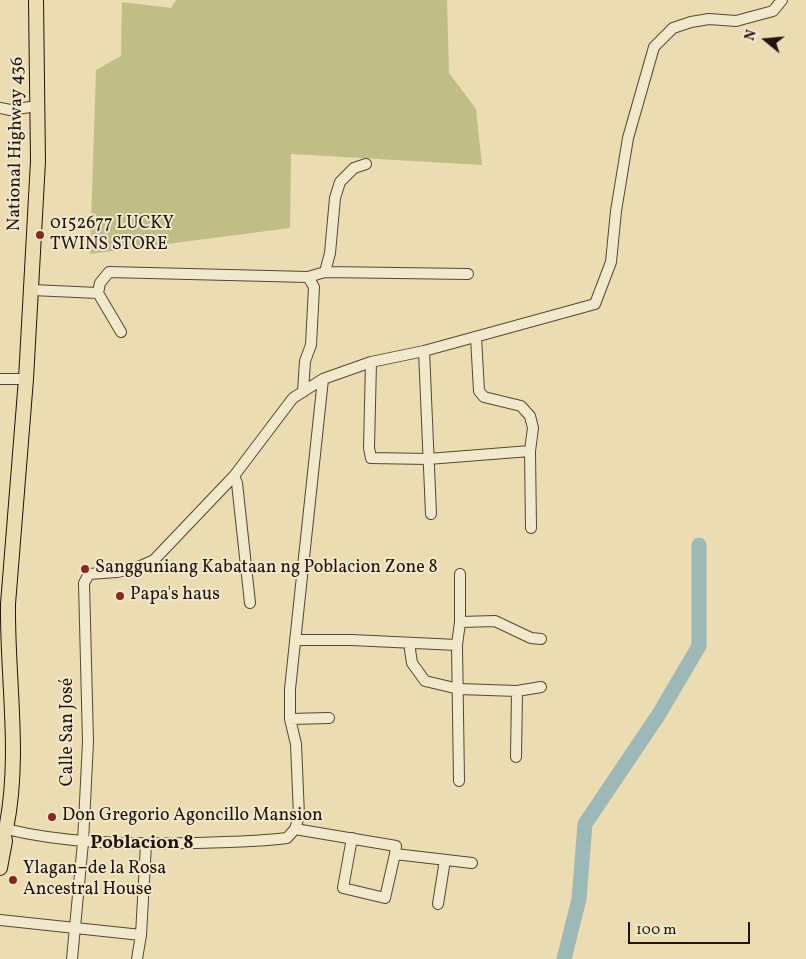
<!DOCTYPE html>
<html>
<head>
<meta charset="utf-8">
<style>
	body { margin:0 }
	#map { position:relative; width:806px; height:959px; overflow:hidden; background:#ebdcb1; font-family:Vollkorn,serif }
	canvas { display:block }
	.north { position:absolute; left:741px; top:15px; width:50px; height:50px; -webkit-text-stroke:4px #f2e8cc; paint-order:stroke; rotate:287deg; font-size:14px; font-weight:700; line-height:20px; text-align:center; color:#22140b }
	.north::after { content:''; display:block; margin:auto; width:18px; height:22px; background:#22140b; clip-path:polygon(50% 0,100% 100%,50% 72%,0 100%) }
	.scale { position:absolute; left:628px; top:922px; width:122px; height:22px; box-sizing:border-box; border:2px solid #22140b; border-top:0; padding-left:6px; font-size:15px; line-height:18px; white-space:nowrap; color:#22140b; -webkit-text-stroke:4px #f2e8cc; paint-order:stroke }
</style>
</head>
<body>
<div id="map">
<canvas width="806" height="959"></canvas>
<div class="north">N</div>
<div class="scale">100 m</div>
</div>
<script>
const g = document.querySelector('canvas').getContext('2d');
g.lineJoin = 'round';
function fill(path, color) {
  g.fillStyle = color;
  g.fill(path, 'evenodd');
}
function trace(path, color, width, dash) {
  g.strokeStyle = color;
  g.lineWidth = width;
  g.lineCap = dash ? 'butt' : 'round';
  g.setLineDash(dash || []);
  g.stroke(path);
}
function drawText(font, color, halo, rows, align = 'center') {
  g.font = font + ' Vollkorn,serif';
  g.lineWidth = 4;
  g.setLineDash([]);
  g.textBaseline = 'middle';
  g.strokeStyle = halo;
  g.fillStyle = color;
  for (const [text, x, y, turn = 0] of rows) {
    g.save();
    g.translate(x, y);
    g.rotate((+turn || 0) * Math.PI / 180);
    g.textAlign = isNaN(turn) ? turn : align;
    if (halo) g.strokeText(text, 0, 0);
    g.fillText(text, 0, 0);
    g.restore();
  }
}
fill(new Path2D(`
	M 176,0 L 447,0 L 449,73 L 476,109 L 482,165 L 291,154 L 290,228 L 90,254 L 96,70 L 121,56 L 122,2 L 171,8 Z`), '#c0be86');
trace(new Path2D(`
	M 564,959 L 579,899 L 585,824 L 659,714 L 699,646 L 699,545`), '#9db9b7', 15);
const minor = new Path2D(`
	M 0,108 L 10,110 L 37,106
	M 325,272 L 330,253 L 335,198 L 340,182 L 354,168 L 366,164
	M 32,290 L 98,293 L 121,332
	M 98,293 L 100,283 L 109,272 L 308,277 L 325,272 L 468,274
	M 476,337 L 479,391 L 484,397 L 521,406 L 530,416 L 533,428 L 530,451 L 531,528
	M 424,351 L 431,514
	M 371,362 L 369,448 L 371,458 L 428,459 L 530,451
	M 0,379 L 26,379
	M 303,392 L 305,361 L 311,345 L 314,287 L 308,277
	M 234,476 L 237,483 L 250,603
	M 460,622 L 495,621 L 531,638 L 541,639
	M 295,640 L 352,640 L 457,645
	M 409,643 L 412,663 L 425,681 L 459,689 L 517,691 L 541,687
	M 290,719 L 329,718
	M 516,757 L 517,691
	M 459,781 L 457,645 L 460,622 L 460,574
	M 6,829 C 67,844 129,844 192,843 C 224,842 256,842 287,838 L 295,829 L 299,816 L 296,744 L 290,719 L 290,689 L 323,379
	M 295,829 L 396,846 L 395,854 L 472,863
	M 352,838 L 343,888 L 385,898 L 395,854
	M 438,904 L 445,860
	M 0,920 L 141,935
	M 72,959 L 83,842 L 88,742 L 84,583 L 89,574 L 117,572 L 136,568 L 154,560 L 234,476 L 293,398 L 323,379 L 371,362 L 424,351 L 595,304 L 611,262 L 616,211 L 628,138 L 654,47 L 673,28 L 691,22 L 709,19 L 736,21 L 773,11 L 782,0
	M 137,959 L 141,935 L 146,844`);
const major = new Path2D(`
	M 0,868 L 5,841 L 3,831 L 6,829 C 21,755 7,679 8,604 L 26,379 L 38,161 L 36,0`);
trace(minor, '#544634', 12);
trace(major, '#22140b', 16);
trace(minor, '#f2e8cc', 10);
trace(major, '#ebdcb1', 14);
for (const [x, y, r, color] of [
	[40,235,5,"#8f2418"],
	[85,569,5,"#8f2418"],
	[120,596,5,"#8f2418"],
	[52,817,5,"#8f2418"],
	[13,880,5,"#8f2418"]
]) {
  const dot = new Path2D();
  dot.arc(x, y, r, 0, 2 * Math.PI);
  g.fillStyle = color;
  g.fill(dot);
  trace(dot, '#f2e8cc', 2);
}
drawText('18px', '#22140b', '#f2e8cc', [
	["National Highway 436",17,144,-89],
	["Calle San José",69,732,-90]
]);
drawText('18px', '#22140b', '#f2e8cc', [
	["0152677 LUCKY",50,225],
	["TWINS STORE",50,246],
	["Sangguniang Kabataan ng Poblacion Zone 8",95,569],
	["Papa's haus",130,596],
	["Don Gregorio Agoncillo Mansion",62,817],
	["Ylagan–de la Rosa",23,870],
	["Ancestral House",23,891]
], 'left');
drawText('bold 19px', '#22140b', '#f2e8cc', [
	["Poblacion 8",142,845]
]);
</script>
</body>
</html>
